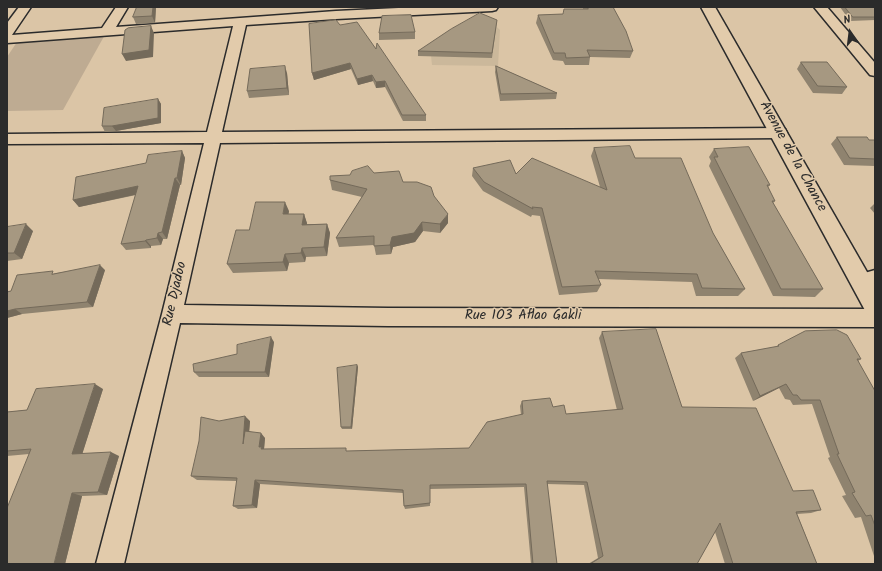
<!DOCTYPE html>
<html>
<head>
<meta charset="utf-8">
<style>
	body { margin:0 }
	#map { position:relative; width:882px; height:571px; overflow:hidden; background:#dbc5a6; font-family:Kalam,sans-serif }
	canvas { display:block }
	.frame { position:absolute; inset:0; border:8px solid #2b2b2b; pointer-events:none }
	.north { position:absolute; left:830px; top:12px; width:40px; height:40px; -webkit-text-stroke:3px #e2cbab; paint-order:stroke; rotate:346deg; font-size:11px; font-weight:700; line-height:16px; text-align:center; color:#2b2b2b }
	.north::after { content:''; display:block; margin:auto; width:14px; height:18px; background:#2b2b2b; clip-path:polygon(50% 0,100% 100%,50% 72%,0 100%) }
</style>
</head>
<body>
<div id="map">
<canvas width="882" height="571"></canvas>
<div class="frame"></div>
<div class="north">N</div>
</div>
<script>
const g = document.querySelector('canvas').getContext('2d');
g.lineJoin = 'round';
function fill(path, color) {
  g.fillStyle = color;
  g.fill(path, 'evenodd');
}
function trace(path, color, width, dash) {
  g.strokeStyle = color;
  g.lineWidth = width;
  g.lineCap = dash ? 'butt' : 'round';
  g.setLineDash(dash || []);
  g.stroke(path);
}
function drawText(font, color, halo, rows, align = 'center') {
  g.font = font + ' Kalam,sans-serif';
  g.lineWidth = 3;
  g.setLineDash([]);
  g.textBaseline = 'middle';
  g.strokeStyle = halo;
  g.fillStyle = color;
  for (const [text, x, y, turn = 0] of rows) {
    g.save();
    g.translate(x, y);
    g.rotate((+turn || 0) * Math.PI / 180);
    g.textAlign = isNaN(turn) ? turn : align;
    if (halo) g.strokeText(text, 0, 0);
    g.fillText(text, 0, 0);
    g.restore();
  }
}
fill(new Path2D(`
	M 486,17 L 500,30 L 498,66 L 432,65 L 430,46 Z`), '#cbb89b');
fill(new Path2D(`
	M 107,31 L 63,110 L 7,111 L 7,57 L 23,33 Z`), '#beab92');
const minor = new Path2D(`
	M 19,7 L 31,7 L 12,35 L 102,28 L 116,7 L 128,7 L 116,27 L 336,11 L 419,7 L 498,7 L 496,10 L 492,11 L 336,19 L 246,25 L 222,132 L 779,128 L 785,129 L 787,133 L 785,137 L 779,138 L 220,143 L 184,305 L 388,308 L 875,309 L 875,327 L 388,326 L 180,323 L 124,564 L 96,564 L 162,314 L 204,143 L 7,144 L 7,134 L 207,132 L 233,26 L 7,43 L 7,23 Z
	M 814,7 L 827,7 L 875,63 L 875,76 L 870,75 Z
	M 875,270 L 875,286 L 861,290 L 854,288 L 851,282 L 854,276 Z`);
const primary = new Path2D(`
	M 701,7 L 715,7 L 875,286 L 875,317 L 867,314 Z`);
trace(minor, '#2b2b2b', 3);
trace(primary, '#2b2b2b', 3);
fill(minor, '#e2cbab');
fill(primary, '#e2cbab');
fill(new Path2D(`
	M 137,7 L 156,7 L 155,23 L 136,24 L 133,17 Z
	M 583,7 L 613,7 L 633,51 L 630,58 L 590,57 L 589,65 L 565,65 L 563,61 L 553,60 L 536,23 L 538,15 L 563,14 L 583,9 Z
	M 840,7 L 875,7 L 875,20 L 850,21 Z
	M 497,20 L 492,58 L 418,56 L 418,51 Z
	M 340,25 L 376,49 L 426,115 L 426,121 L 403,121 L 385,87 L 376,88 L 373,81 L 358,85 L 351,69 L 314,80 L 312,73 Z
	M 415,32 L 415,39 L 379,40 L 379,33 Z
	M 801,62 L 847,87 L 842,94 L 813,93 L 797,69 Z
	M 496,66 L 557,93 L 556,99 L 500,101 L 495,72 Z
	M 287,73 L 289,95 L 249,98 L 247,91 Z
	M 158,99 L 161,104 L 161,123 L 116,131 L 105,132 L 102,126 Z
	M 837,137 L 869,140 L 875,140 L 875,166 L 844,165 L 831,144 Z
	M 594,148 L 635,158 L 713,233 L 745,289 L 738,296 L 696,296 L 692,282 L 598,279 L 601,285 L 597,292 L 559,295 L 540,216 L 532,215 L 531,217 L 483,191 L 472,176 L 473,168 L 516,174 L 600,187 L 591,156 Z
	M 714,149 L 770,185 L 768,187 L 775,201 L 773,203 L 823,289 L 815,297 L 773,296 L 709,166 L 711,161 L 709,157 Z
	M 182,151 L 185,158 L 181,185 L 180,185 L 167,239 L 163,239 L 161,245 L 151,246 L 151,248 L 126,250 L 121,244 L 136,195 L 79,207 L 73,200 L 146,163 Z
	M 374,173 L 403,182 L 434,196 L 448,223 L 440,233 L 423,231 L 415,242 L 393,247 L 391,254 L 376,255 L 374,245 L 339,247 L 336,238 L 362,197 L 332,190 L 330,180 Z
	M 875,203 L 875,214 L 870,208 Z
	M 289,211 L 288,214 L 304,214 L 307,224 L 327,224 L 330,233 L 327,256 L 306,257 L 305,262 L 289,263 L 287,271 L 233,273 L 227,264 L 249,230 Z
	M 7,227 L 33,231 L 22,259 L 7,261 Z
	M 105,270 L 93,307 L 22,314 L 7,318 L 7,292 L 11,291 L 56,273 Z
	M 602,332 L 682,407 L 793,491 L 821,510 L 811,513 L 797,514 L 817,564 L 725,564 L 715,532 L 697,564 L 588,564 L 598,558 L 584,485 L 547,484 L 557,564 L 531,564 L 524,487 L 430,489 L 430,506 L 405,509 L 404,506 L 403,493 L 260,484 L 257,508 L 238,509 L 233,506 L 237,481 L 197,480 L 191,476 L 219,421 L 250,421 L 249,431 L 265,438 L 264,449 L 348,451 L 469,448 L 521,415 L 520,406 L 522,401 L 553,407 L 566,414 L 617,410 L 599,338 Z
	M 274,342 L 269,377 L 199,377 L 194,372 L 237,354 Z
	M 778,345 L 861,359 L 858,361 L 875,391 L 875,559 L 861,517 L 855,518 L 842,496 L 846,495 L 828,458 L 830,457 L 812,404 L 793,405 L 790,400 L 785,399 L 779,388 L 753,401 L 735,358 L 741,353 L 776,347 Z
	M 357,365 L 358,367 L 352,429 L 342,429 L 341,427 Z
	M 103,389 L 82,454 L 119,456 L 107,495 L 82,496 L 65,564 L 29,454 L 7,456 L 7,412 L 27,410 Z`), '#8f836f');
fill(new Path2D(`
	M 153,7 L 156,7 L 155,23 L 152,16 Z
	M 151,26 L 154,33 L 153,57 L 126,61 L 122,54 Z
	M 350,63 L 351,69 L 314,80 L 312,73 Z
	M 285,66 L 287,73 L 289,95 L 287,88 Z
	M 372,75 L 373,81 L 358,85 L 357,79 Z
	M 385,81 L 385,87 L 376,88 L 376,82 Z
	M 158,99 L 161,104 L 161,123 L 116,131 L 112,126 Z
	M 182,151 L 185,158 L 181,185 L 177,178 Z
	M 175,178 L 180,185 L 167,239 L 162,232 Z
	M 138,186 L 143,193 L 79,207 L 73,200 Z
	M 285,202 L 289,211 L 287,224 L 283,214 Z
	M 304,214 L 307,223 L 306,234 L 302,225 Z
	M 448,214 L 448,223 L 440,233 L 440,224 Z
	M 422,222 L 423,231 L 415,242 L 393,247 L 391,254 L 390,245 L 392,237 Z
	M 26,224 L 33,231 L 22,259 L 14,253 Z
	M 327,224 L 330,233 L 327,256 L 324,247 Z
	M 158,233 L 163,239 L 161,245 L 157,238 Z
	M 146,240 L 151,246 L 151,248 L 145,241 Z
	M 302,248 L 306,257 L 305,262 L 301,253 Z
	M 285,254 L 289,263 L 287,271 L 283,262 Z
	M 100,265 L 105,270 L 93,307 L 87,302 Z
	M 15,309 L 22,314 L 7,318 L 7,311 Z
	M 271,337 L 274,342 L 269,377 L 265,372 Z
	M 357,365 L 358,367 L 352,429 L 351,427 Z
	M 95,384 L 103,389 L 81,458 L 72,454 Z
	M 786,384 L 779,388 L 753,401 L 760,396 Z
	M 245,416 L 250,421 L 248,448 L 243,444 Z
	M 261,433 L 265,438 L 264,449 L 266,451 L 259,447 Z
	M 111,452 L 119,456 L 107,495 L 98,492 Z
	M 255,480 L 260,484 L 257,508 L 252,505 Z
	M 72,493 L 82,496 L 65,564 L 54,564 Z`), '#746a5a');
const building = new Path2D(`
	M 137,7 L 153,7 L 152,16 L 133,17 Z
	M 587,7 L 613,7 L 626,31 L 633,51 L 587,50 L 590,57 L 566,58 L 565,53 L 554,53 L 538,15 L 563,14 L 564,9 L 588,9 Z
	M 845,7 L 875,7 L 875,17 L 853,17 Z
	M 480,13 L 497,20 L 492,53 L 418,51 L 451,29 Z
	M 411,15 L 415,32 L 379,33 L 382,16 Z
	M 336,20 L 340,25 L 357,22 L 376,49 L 377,43 L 426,115 L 402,115 L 385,81 L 376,82 L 372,75 L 357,79 L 350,63 L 312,73 L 309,24 Z
	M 151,26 L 149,50 L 122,54 L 125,30 L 128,28 Z
	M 801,62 L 827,62 L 847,87 L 818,86 Z
	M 285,66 L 287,88 L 247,91 L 250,69 Z
	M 496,66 L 557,93 L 501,94 Z
	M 158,99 L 158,118 L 112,126 L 102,126 L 104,108 Z
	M 837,137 L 867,137 L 869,140 L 875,140 L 875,159 L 850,158 Z
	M 630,146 L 635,158 L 681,158 L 713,233 L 745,289 L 702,288 L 697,274 L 595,271 L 601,285 L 562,287 L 542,208 L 532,207 L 533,209 L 484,182 L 473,168 L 510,160 L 516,174 L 532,158 L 607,190 L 594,148 Z
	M 749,147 L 770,185 L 767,185 L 775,201 L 772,201 L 823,289 L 781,289 L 714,157 L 718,157 L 714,149 Z
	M 182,151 L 177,178 L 175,178 L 162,232 L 158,233 L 157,238 L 146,240 L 145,241 L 121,244 L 138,186 L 73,200 L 76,177 L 146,163 L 148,155 Z
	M 368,166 L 374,173 L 399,171 L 403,182 L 417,182 L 431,187 L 434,196 L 448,214 L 440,224 L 422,222 L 414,233 L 392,237 L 390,245 L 374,246 L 374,236 L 336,238 L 367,189 L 330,180 L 330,176 L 350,175 L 352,171 Z
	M 256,202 L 285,202 L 283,214 L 304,214 L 302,225 L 327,224 L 324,247 L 302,248 L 301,253 L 285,254 L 283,262 L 227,264 L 236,230 L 249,230 Z
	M 26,224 L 14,253 L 7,253 L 7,227 Z
	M 100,265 L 87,302 L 15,309 L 7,311 L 7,292 L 11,291 L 17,275 L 53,271 L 52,274 Z
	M 656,329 L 682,407 L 756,408 L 793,491 L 813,490 L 821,510 L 796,512 L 817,564 L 733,564 L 720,523 L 697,564 L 590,564 L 603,556 L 587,482 L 547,481 L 557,564 L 533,564 L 526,484 L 430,485 L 430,503 L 404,506 L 403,490 L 255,480 L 252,505 L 233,506 L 237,478 L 191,476 L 199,441 L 201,417 L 219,421 L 245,416 L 243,444 L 245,431 L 261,433 L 259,447 L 262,447 L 261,449 L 346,448 L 346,451 L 469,448 L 487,422 L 523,414 L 522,401 L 550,398 L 553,407 L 564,405 L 566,414 L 623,409 L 602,332 Z
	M 837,330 L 847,335 L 861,359 L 857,359 L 875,391 L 875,526 L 871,515 L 866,516 L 852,493 L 855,492 L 837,454 L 839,454 L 820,400 L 801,400 L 797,395 L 793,395 L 786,384 L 760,396 L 741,353 L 779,346 L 778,345 L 805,331 Z
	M 271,337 L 265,372 L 194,372 L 193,364 L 237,354 L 237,345 Z
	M 357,365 L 351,427 L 341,427 L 337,368 Z
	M 95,384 L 72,454 L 111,452 L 98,492 L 72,493 L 54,564 L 7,564 L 7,508 L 31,449 L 7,451 L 7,412 L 27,410 L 36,389 Z`);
fill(building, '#a69881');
trace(building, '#746a5a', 1);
drawText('14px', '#2b2b2b', '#e2cbab', [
	["Avenue de la Chance",792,157,61],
	["Rue Djadoo",176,294,-77],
	["Rue 1O3 Aflao Gakli",523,317]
]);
</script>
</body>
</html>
